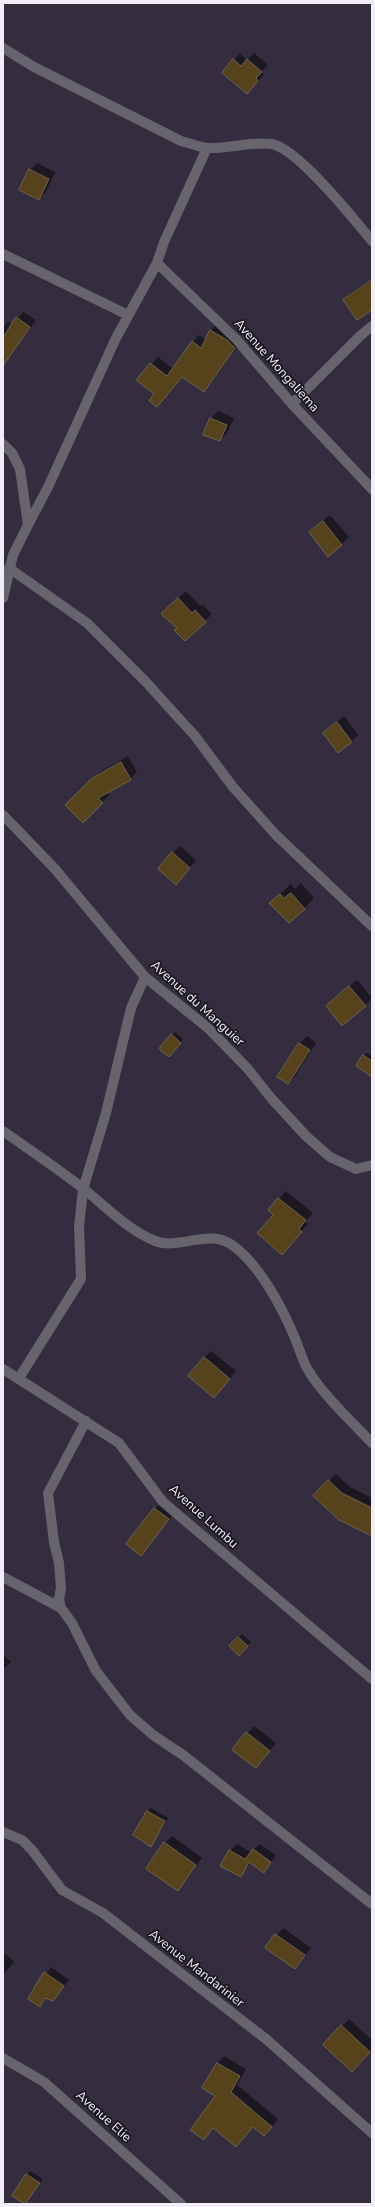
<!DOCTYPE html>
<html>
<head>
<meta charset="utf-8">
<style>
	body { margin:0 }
	#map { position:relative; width:375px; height:2207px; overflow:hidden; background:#332d3f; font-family:"Nunito Sans",sans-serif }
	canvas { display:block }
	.frame { position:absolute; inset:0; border:4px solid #f1edf9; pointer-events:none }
</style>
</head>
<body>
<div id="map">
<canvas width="375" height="2207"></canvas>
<div class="frame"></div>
</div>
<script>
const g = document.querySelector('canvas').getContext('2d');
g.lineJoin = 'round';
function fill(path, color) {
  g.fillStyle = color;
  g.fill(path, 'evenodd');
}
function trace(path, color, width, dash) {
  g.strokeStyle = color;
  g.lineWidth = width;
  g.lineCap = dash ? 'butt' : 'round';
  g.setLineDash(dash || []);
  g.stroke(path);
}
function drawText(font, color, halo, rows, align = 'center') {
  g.font = font + ' "Nunito Sans",sans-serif';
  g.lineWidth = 3.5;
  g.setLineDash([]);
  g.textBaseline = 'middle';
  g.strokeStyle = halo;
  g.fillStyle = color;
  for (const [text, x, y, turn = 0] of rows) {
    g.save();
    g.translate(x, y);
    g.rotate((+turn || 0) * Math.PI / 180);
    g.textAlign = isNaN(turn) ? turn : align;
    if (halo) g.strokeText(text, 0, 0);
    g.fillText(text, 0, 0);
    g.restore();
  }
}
fill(new Path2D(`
	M 254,53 L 268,65 L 261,72 L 264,74 L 254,86 L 234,60 L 240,54 L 247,60 Z
	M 37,163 L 55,172 L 46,192 L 39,199 L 30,170 Z
	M 372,279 L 372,309 L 344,300 L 351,293 Z
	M 23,312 L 36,320 L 11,354 L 3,348 L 3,327 L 8,322 L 13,324 Z
	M 217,324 L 241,341 L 210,384 L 203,391 L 183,376 L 157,406 L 155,394 L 138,379 L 158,357 L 173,369 L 192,342 L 199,335 L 206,340 L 210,331 Z
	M 218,411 L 234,418 L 227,433 L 220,440 L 211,419 Z
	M 330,515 L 349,537 L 329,555 L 310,532 Z
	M 186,591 L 200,606 L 202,604 L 212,614 L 185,640 L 178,628 L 163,614 Z
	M 344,716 L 358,735 L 351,742 L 324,733 Z
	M 128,756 L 137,772 L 130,779 L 106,792 L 109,795 L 83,821 L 67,805 L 100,772 Z
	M 180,846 L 196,860 L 183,876 L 173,853 Z
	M 301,883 L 314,898 L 304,909 L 270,903 L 291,884 L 295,889 Z
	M 357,980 L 372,998 L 365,1005 L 334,999 Z
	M 175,1032 L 183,1039 L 172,1053 L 172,1035 Z
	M 307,1036 L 316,1043 L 295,1076 L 288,1083 L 278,1077 L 300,1043 Z
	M 367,1053 L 372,1056 L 372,1076 L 364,1056 Z
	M 286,1191 L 313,1213 L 305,1222 L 308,1224 L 289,1246 L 275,1214 L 269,1210 Z
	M 211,1351 L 236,1371 L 221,1389 L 204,1358 Z
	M 336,1474 L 350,1487 L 372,1498 L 372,1535 L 314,1496 Z
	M 162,1501 L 175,1512 L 141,1555 L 127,1544 Z
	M 242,1634 L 251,1642 L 239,1654 L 230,1646 Z
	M 3,1654 L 11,1662 L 3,1669 Z
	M 254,1726 L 276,1743 L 262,1760 L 234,1749 Z
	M 151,1808 L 168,1818 L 151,1845 L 147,1811 Z
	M 172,1836 L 202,1858 L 178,1890 L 165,1843 Z
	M 237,1844 L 251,1852 L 260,1844 L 276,1855 L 264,1872 L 251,1862 L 240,1876 L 222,1865 L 230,1851 Z
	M 283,1928 L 311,1948 L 294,1968 L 267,1948 Z
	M 3,1952 L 14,1962 L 3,1975 Z
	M 51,1967 L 69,1980 L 53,2000 L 47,1997 L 40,2005 L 29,1999 Z
	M 349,2019 L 372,2040 L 372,2049 L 359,2064 L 324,2045 Z
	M 224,2056 L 246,2069 L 237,2085 L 278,2119 L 271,2128 L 253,2126 L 214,2127 L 204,2139 L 217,2095 L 203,2088 L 218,2063 Z
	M 30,2171 L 43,2179 L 26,2203 L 27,2175 Z`), '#0007');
const building = new Path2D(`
	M 233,59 L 241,66 L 247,59 L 262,72 L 256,78 L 258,81 L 247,94 L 222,73 Z
	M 29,169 L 49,179 L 39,200 L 19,190 Z
	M 372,280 L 372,310 L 357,320 L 343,300 Z
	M 16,317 L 30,327 L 3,366 L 3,338 Z
	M 210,330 L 227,340 L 235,348 L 204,392 L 182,377 L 157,407 L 149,401 L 154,394 L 136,380 L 150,363 L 167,376 L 192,341 L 201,348 Z
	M 210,418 L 227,425 L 220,441 L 203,435 Z
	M 323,521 L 342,545 L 328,557 L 309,532 Z
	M 178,598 L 192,613 L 195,610 L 206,622 L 185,641 L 174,630 L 177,628 L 161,614 Z
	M 337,722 L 352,742 L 338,753 L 323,733 Z
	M 121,762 L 131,780 L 98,798 L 103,803 L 83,823 L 65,805 L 91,779 Z
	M 172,852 L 190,868 L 176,885 L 158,869 Z
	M 291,893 L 305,909 L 289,923 L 269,903 L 280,894 L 284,898 Z
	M 349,986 L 366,1006 L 342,1026 L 326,1006 Z
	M 171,1034 L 181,1043 L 169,1057 L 159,1049 Z
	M 299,1043 L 310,1050 L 288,1084 L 277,1077 Z
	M 363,1055 L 372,1061 L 372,1077 L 356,1066 Z
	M 278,1198 L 306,1220 L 299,1229 L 302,1232 L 282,1255 L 257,1233 L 273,1215 L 268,1210 Z
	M 204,1357 L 230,1379 L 214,1398 L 188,1376 Z
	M 328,1480 L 342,1493 L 372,1508 L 372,1536 L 339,1520 L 313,1496 Z
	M 154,1508 L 169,1519 L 141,1556 L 126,1544 Z
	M 238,1637 L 248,1646 L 239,1656 L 229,1646 Z
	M 246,1732 L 270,1751 L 256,1768 L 232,1750 Z
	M 147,1811 L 165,1821 L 151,1847 L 133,1835 Z
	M 164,1842 L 196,1865 L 178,1891 L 146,1869 Z
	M 253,1849 L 271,1862 L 264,1873 L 249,1862 L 241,1877 L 220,1866 L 229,1850 L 245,1859 Z
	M 275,1934 L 305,1955 L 295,1969 L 265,1948 Z
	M 44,1972 L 64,1986 L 53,2001 L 45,1998 L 40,2007 L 28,1999 Z
	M 341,2025 L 370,2052 L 352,2072 L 323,2045 Z
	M 217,2063 L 240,2076 L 231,2092 L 272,2127 L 264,2136 L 253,2127 L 236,2147 L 213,2128 L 204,2140 L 190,2130 L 215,2096 L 202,2088 Z
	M 26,2174 L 40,2183 L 25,2204 L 12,2196 Z`);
fill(building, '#56431b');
trace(building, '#6e6350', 1);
trace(new Path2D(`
	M 3,48 L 34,67 L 181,141 C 189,143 199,147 208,148 C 229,149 250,141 272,144 C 298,149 354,219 372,241
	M 3,254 L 128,315
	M 157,263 L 236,339 L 292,404 L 372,489
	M 292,404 L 360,336 L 372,326
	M 3,444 L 12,453 L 20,469 L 28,525 L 13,555 L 3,598
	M 28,525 L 48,487 L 116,338 L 157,263 L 164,242 L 207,148
	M 9,568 L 87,623 L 145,681 L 195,736 L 233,787 L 276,835 L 372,926
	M 3,815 L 55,869 L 145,977 L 208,1028 L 248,1069 L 271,1098 L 306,1136 L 330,1157 L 356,1169 L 372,1165
	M 3,1131 C 30,1150 58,1169 84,1189 C 106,1207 128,1230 155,1241 C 178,1250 206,1230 229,1243 C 257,1260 282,1307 294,1336 C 299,1347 302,1360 308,1370 C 323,1395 352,1422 372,1443
	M 3,1369 L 119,1443 L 163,1502 L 372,1679
	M 19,1378 L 81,1279 L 79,1227 L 83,1189 L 106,1113 L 131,1008 L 145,977
	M 86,1421 L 48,1493 L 54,1542 L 59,1563 L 61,1588 L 59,1599 L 61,1608 L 72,1623 L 96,1671 L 130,1715 L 153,1735 L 183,1755 L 372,1904
	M 3,1577 L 61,1608
	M 3,1832 L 22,1840 L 32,1850 L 62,1890 L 103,1913 L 266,2039 L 372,2133
	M 3,2058 L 44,2082 L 181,2204`), '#67646e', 10);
drawText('13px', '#f1edf9', '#1a171f', [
	["Avenue Mongaliema",276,366,48],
	["Avenue du Manguier",197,1004,42],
	["Avenue Lumbu",203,1517,42],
	["Avenue Mandarinier",196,1969,38],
	["Avenue Elie",103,2117,42]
]);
</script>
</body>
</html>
